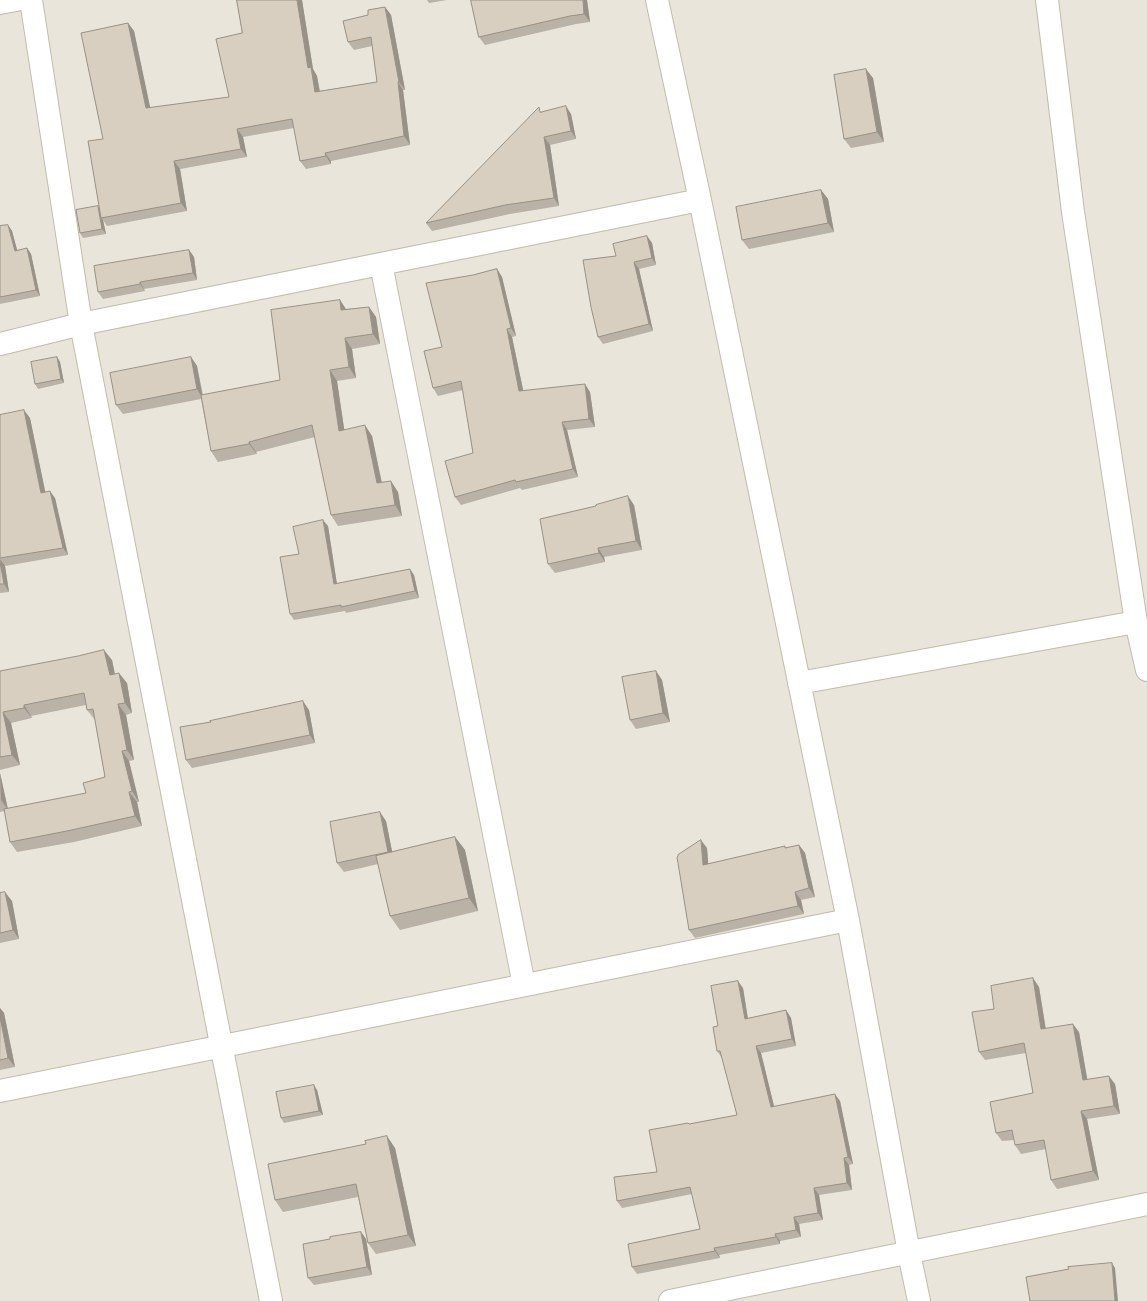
<!DOCTYPE html>
<html>
<head>
<meta charset="utf-8">
<style>
	body { margin:0 }
	canvas { display:block; background:#f6f3ec }
</style>
</head>
<body>
<canvas width="1147" height="1301"></canvas>
<script>
const g = document.querySelector('canvas').getContext('2d');
g.lineJoin = 'round';
function fill(path, color) {
  g.fillStyle = color;
  g.fill(path, 'evenodd');
}
function trace(path, color, width, dash) {
  g.strokeStyle = color;
  g.lineWidth = width;
  g.lineCap = dash ? 'butt' : 'round';
  g.setLineDash(dash || []);
  g.stroke(path);
}
fill(new Path2D(`
	M 0,0 L 1147,0 L 1147,1301 L 0,1301 Z`), '#eae5da');
const minor = new Path2D(`
	M 31,0 L 81,324 L 271,1301
	M 657,0 L 700,200 L 848,920 L 909,1253 L 919,1301
	M 0,3 L 16,0
	M 381,264 L 524,985
	M 0,344 L 81,324 L 700,200
	M 799,683 L 1136,622
	M 0,1091 L 848,920
	M 670,1301 L 1147,1204`);
const tertiary = new Path2D(`
	M 1047,0 L 1073,212 L 1136,622 L 1147,670`);
trace(minor, '#c2bbae', 24);
trace(tertiary, '#c2bbae', 24);
trace(minor, '#fff', 22);
trace(tertiary, '#fff', 22);
fill(new Path2D(`
	M 237,0 L 302,0 L 313,69 L 317,76 L 320,91 L 377,82 L 372,46 L 354,50 L 348,42 L 368,15 L 385,7 L 391,15 L 405,90 L 403,90 L 410,145 L 331,161 L 331,164 L 306,169 L 300,161 L 294,128 L 243,137 L 247,157 L 180,169 L 187,211 L 107,226 L 103,220 L 106,234 L 83,238 L 80,233 L 98,206 L 100,209 L 103,139 L 128,23 L 134,31 L 150,108 L 229,97 L 242,33 Z
	M 427,0 L 447,0 L 429,3 Z
	M 471,0 L 587,0 L 590,22 L 576,24 L 485,45 L 479,37 Z
	M 873,78 L 884,142 L 851,148 L 844,139 Z
	M 542,112 L 571,114 L 576,139 L 550,145 L 559,206 L 510,214 L 432,231 L 426,223 Z
	M 821,190 L 828,199 L 834,232 L 749,249 L 742,240 Z
	M 8,225 L 12,231 L 17,250 L 27,248 L 31,254 L 40,296 L 0,304 L 0,226 Z
	M 647,236 L 652,243 L 656,265 L 639,269 L 653,331 L 603,344 L 598,337 L 616,256 Z
	M 189,250 L 194,257 L 197,280 L 144,289 L 145,291 L 103,299 L 98,292 Z
	M 497,269 L 502,277 L 516,336 L 512,337 L 523,390 L 590,392 L 595,427 L 567,430 L 578,477 L 522,490 L 520,488 L 461,505 L 455,497 L 473,453 L 463,390 L 438,396 L 433,388 L 473,275 Z
	M 340,300 L 346,309 L 369,307 L 376,317 L 380,344 L 352,349 L 356,378 L 337,381 L 344,429 L 372,436 L 382,483 L 398,492 L 402,516 L 338,526 L 331,515 L 315,437 L 256,452 L 257,454 L 218,462 L 211,451 L 201,399 L 123,414 L 116,405 L 191,357 L 197,366 L 203,395 L 280,380 Z
	M 57,357 L 60,362 L 64,383 L 38,389 L 35,384 Z
	M 0,415 L 30,418 L 45,492 L 55,498 L 68,555 L 5,566 L 9,592 L 0,593 Z
	M 634,505 L 642,550 L 604,557 L 605,562 L 555,573 L 548,564 Z
	M 328,526 L 337,584 L 414,575 L 419,598 L 346,613 L 345,611 L 294,620 L 290,614 L 299,554 Z
	M 112,660 L 115,674 L 127,683 L 132,713 L 126,715 L 134,760 L 129,761 L 139,802 L 137,802 L 142,826 L 74,842 L 17,852 L 10,842 L 5,811 L 0,812 L 0,773 L 8,809 L 86,793 L 105,777 L 95,720 L 87,710 L 86,705 L 31,716 L 32,718 L 11,723 L 20,765 L 0,770 L 0,671 Z
	M 656,671 L 662,680 L 670,722 L 636,729 L 630,720 Z
	M 309,710 L 315,743 L 192,768 L 186,760 Z
	M 386,821 L 392,852 L 455,837 L 465,850 L 478,911 L 400,930 L 390,916 L 378,864 L 344,872 L 337,863 Z
	M 799,845 L 805,853 L 815,897 L 801,900 L 804,914 L 695,938 L 689,930 L 707,848 L 708,864 Z
	M 0,893 L 12,901 L 19,939 L 0,943 Z
	M 1039,987 L 1046,1029 L 1079,1032 L 1087,1079 L 1115,1084 L 1120,1114 L 1087,1119 L 1099,1180 L 1057,1189 L 1051,1180 L 1046,1149 L 1021,1154 L 1015,1145 L 1014,1140 L 1002,1141 L 996,1133 L 1033,1093 L 1026,1053 L 985,1060 L 979,1052 L 994,1009 Z
	M 743,988 L 748,1019 L 786,1010 L 791,1018 L 796,1046 L 761,1053 L 774,1107 L 840,1101 L 853,1164 L 849,1165 L 852,1190 L 819,1195 L 823,1220 L 799,1224 L 801,1237 L 780,1241 L 780,1244 L 719,1255 L 720,1258 L 637,1274 L 632,1267 L 700,1229 L 692,1194 L 622,1208 L 617,1201 L 657,1172 L 688,1123 L 689,1124 L 737,1115 L 722,1058 L 717,1051 L 718,1026 Z
	M 0,1008 L 4,1013 L 15,1067 L 0,1070 Z
	M 317,1090 L 323,1115 L 284,1123 L 281,1118 Z
	M 395,1148 L 416,1246 L 376,1254 L 368,1243 L 358,1197 L 283,1212 L 275,1200 Z
	M 361,1232 L 366,1239 L 372,1275 L 314,1285 L 308,1278 Z`), '#bab2a6');
fill(new Path2D(`
	M 297,0 L 302,0 L 313,69 L 317,76 L 321,100 L 315,92 L 308,68 Z
	M 583,0 L 587,0 L 590,22 L 584,14 Z
	M 385,7 L 391,15 L 405,90 L 399,82 Z
	M 128,23 L 134,31 L 152,116 L 146,108 Z
	M 866,69 L 873,78 L 884,142 L 877,132 Z
	M 398,82 L 403,90 L 410,145 L 404,136 Z
	M 566,106 L 571,114 L 576,139 L 571,131 Z
	M 237,129 L 243,137 L 247,157 L 241,149 Z
	M 544,137 L 550,145 L 559,206 L 554,198 Z
	M 325,153 L 331,161 L 331,164 L 326,156 Z
	M 174,161 L 180,169 L 187,211 L 181,203 Z
	M 821,190 L 828,199 L 834,232 L 828,223 Z
	M 98,206 L 101,211 L 101,218 L 103,220 L 106,234 L 102,229 Z
	M 8,225 L 12,231 L 19,257 L 15,251 Z
	M 647,236 L 652,243 L 656,265 L 652,258 Z
	M 27,248 L 31,254 L 40,296 L 36,290 Z
	M 189,250 L 194,257 L 197,280 L 193,273 Z
	M 634,262 L 639,269 L 653,331 L 649,324 Z
	M 497,269 L 502,277 L 516,336 L 511,328 Z
	M 140,282 L 144,289 L 145,291 L 140,284 Z
	M 340,300 L 347,311 L 341,310 Z
	M 369,307 L 376,317 L 380,344 L 373,334 Z
	M 507,329 L 512,337 L 525,399 L 519,391 Z
	M 345,338 L 352,349 L 356,378 L 349,367 Z
	M 57,357 L 60,362 L 64,383 L 61,379 Z
	M 191,357 L 197,366 L 203,399 L 197,389 Z
	M 330,370 L 337,381 L 346,441 L 339,431 Z
	M 585,384 L 590,392 L 595,427 L 589,419 Z
	M 24,410 L 30,418 L 47,500 L 41,493 Z
	M 562,422 L 567,430 L 578,477 L 573,469 Z
	M 365,425 L 372,436 L 384,494 L 377,483 Z
	M 249,442 L 256,452 L 257,454 L 249,444 Z
	M 391,481 L 398,492 L 402,516 L 395,505 Z
	M 50,491 L 55,498 L 68,555 L 63,548 Z
	M 628,496 L 634,505 L 642,550 L 636,541 Z
	M 323,520 L 328,526 L 338,591 L 334,584 Z
	M 598,548 L 604,557 L 605,562 L 599,553 Z
	M 0,559 L 5,566 L 9,592 L 4,584 Z
	M 410,569 L 414,575 L 419,598 L 415,591 Z
	M 104,650 L 112,660 L 117,685 L 110,675 Z
	M 656,671 L 662,680 L 670,722 L 663,713 Z
	M 119,673 L 127,683 L 132,713 L 125,703 Z
	M 303,701 L 309,710 L 315,743 L 310,735 Z
	M 118,704 L 126,715 L 134,760 L 127,750 Z
	M 24,705 L 31,716 L 32,718 L 24,708 Z
	M 3,712 L 11,723 L 20,765 L 12,755 Z
	M 122,751 L 129,761 L 139,802 L 132,791 Z
	M 0,773 L 8,810 L 1,800 Z
	M 129,792 L 137,802 L 142,826 L 135,816 Z
	M 380,812 L 386,821 L 394,861 L 388,852 Z
	M 455,837 L 465,850 L 478,911 L 469,898 Z
	M 701,840 L 707,848 L 709,874 L 703,865 Z
	M 799,845 L 805,853 L 815,897 L 809,888 Z
	M 5,892 L 12,901 L 19,939 L 13,930 Z
	M 795,892 L 801,900 L 804,914 L 798,906 Z
	M 1033,978 L 1039,987 L 1047,1038 L 1041,1029 Z
	M 738,981 L 743,988 L 749,1026 L 745,1019 Z
	M 0,1008 L 4,1013 L 15,1067 L 8,1058 L 0,1017 Z
	M 786,1010 L 791,1018 L 796,1046 L 792,1039 Z
	M 1073,1024 L 1079,1032 L 1089,1089 L 1083,1080 Z
	M 756,1046 L 761,1053 L 776,1114 L 771,1107 Z
	M 1109,1076 L 1115,1084 L 1120,1114 L 1114,1106 Z
	M 314,1085 L 317,1090 L 323,1115 L 319,1111 Z
	M 835,1094 L 840,1101 L 853,1164 L 848,1157 Z
	M 1081,1111 L 1087,1119 L 1099,1180 L 1093,1171 Z
	M 387,1136 L 395,1148 L 416,1246 L 408,1235 Z
	M 844,1158 L 849,1165 L 852,1190 L 847,1183 Z
	M 814,1188 L 819,1195 L 823,1220 L 818,1213 Z
	M 794,1217 L 799,1224 L 801,1237 L 796,1230 Z
	M 361,1232 L 366,1239 L 372,1275 L 367,1267 Z
	M 775,1234 L 780,1241 L 780,1244 L 776,1237 Z
	M 714,1248 L 719,1255 L 720,1258 L 715,1251 Z
	M 1112,1263 L 1115,1268 L 1118,1301 L 1115,1301 Z`), '#979187');
const building = new Path2D(`
	M 237,0 L 297,0 L 308,68 L 311,67 L 315,92 L 377,82 L 371,37 L 348,42 L 343,21 L 368,15 L 368,10 L 385,7 L 399,82 L 398,82 L 404,136 L 325,153 L 326,156 L 300,161 L 292,119 L 237,129 L 241,149 L 174,161 L 181,203 L 101,218 L 88,141 L 103,139 L 81,33 L 128,23 L 146,108 L 229,97 L 216,39 L 242,33 Z
	M 471,0 L 583,0 L 584,14 L 570,16 L 479,37 Z
	M 866,69 L 877,132 L 844,139 L 834,75 Z
	M 566,106 L 571,131 L 544,137 L 554,198 L 505,205 L 426,223 L 539,107 L 540,112 Z
	M 821,190 L 828,223 L 742,240 L 736,207 Z
	M 98,206 L 102,229 L 80,233 L 76,210 Z
	M 8,225 L 15,251 L 27,248 L 36,290 L 0,297 L 0,226 Z
	M 647,236 L 652,258 L 634,262 L 649,324 L 598,337 L 591,307 L 583,260 L 616,256 L 613,244 Z
	M 189,250 L 193,273 L 140,282 L 140,284 L 98,292 L 94,266 Z
	M 497,269 L 511,328 L 507,329 L 519,391 L 585,384 L 589,419 L 562,422 L 573,469 L 516,482 L 515,480 L 455,497 L 445,461 L 473,453 L 461,381 L 433,388 L 424,351 L 442,347 L 426,283 L 473,275 Z
	M 340,300 L 341,310 L 369,307 L 373,334 L 345,338 L 349,367 L 330,370 L 339,431 L 365,425 L 377,483 L 391,481 L 395,505 L 331,515 L 312,425 L 249,442 L 249,444 L 211,451 L 201,395 L 280,380 L 271,310 Z
	M 57,357 L 61,379 L 35,384 L 31,362 Z
	M 191,357 L 197,389 L 116,405 L 110,373 Z
	M 24,410 L 41,493 L 50,491 L 63,548 L 0,558 L 0,415 Z
	M 628,496 L 636,541 L 598,548 L 599,553 L 548,564 L 540,519 L 596,506 L 596,505 Z
	M 323,520 L 334,584 L 410,569 L 415,591 L 341,607 L 341,605 L 290,614 L 280,557 L 299,554 L 293,527 Z
	M 0,562 L 4,584 L 0,584 Z
	M 104,650 L 110,675 L 119,673 L 125,703 L 118,704 L 127,750 L 122,751 L 132,791 L 129,792 L 135,816 L 67,831 L 10,842 L 4,809 L 86,793 L 83,783 L 105,777 L 93,709 L 87,710 L 84,693 L 24,705 L 24,708 L 3,712 L 12,755 L 0,757 L 0,671 L 78,656 Z
	M 656,671 L 663,713 L 630,720 L 622,677 Z
	M 303,701 L 310,735 L 186,760 L 180,727 L 211,722 L 210,721 Z
	M 380,812 L 388,852 L 337,863 L 330,822 Z
	M 455,837 L 469,898 L 390,916 L 376,856 Z
	M 701,840 L 703,865 L 785,846 L 785,848 L 799,845 L 809,888 L 795,892 L 798,906 L 689,930 L 677,857 L 678,856 L 678,855 Z
	M 5,892 L 13,930 L 0,933 L 0,893 Z
	M 1033,978 L 1041,1029 L 1073,1024 L 1083,1080 L 1109,1076 L 1114,1106 L 1081,1111 L 1093,1171 L 1051,1180 L 1044,1140 L 1015,1145 L 1012,1130 L 996,1133 L 990,1102 L 1033,1093 L 1024,1043 L 979,1052 L 972,1012 L 994,1009 L 991,986 Z
	M 738,981 L 745,1019 L 786,1010 L 792,1039 L 756,1046 L 771,1107 L 835,1094 L 848,1157 L 844,1158 L 847,1183 L 814,1188 L 818,1213 L 794,1217 L 796,1230 L 775,1234 L 776,1237 L 714,1248 L 715,1251 L 632,1267 L 628,1244 L 700,1229 L 690,1187 L 617,1201 L 614,1177 L 657,1172 L 649,1130 L 688,1123 L 689,1124 L 737,1115 L 720,1051 L 717,1051 L 713,1027 L 718,1026 L 711,986 Z
	M 0,1017 L 8,1058 L 0,1060 Z
	M 314,1085 L 319,1111 L 281,1118 L 276,1092 Z
	M 387,1136 L 408,1235 L 368,1243 L 356,1184 L 275,1200 L 268,1164 L 366,1144 L 365,1141 Z
	M 361,1232 L 367,1267 L 308,1278 L 303,1244 L 330,1239 L 330,1237 Z
	M 1112,1263 L 1115,1301 L 1030,1301 L 1026,1277 L 1069,1269 L 1068,1267 Z`);
fill(building, '#d8cfc1');
trace(building, '#979187', 1);
</script>
</body>
</html>
